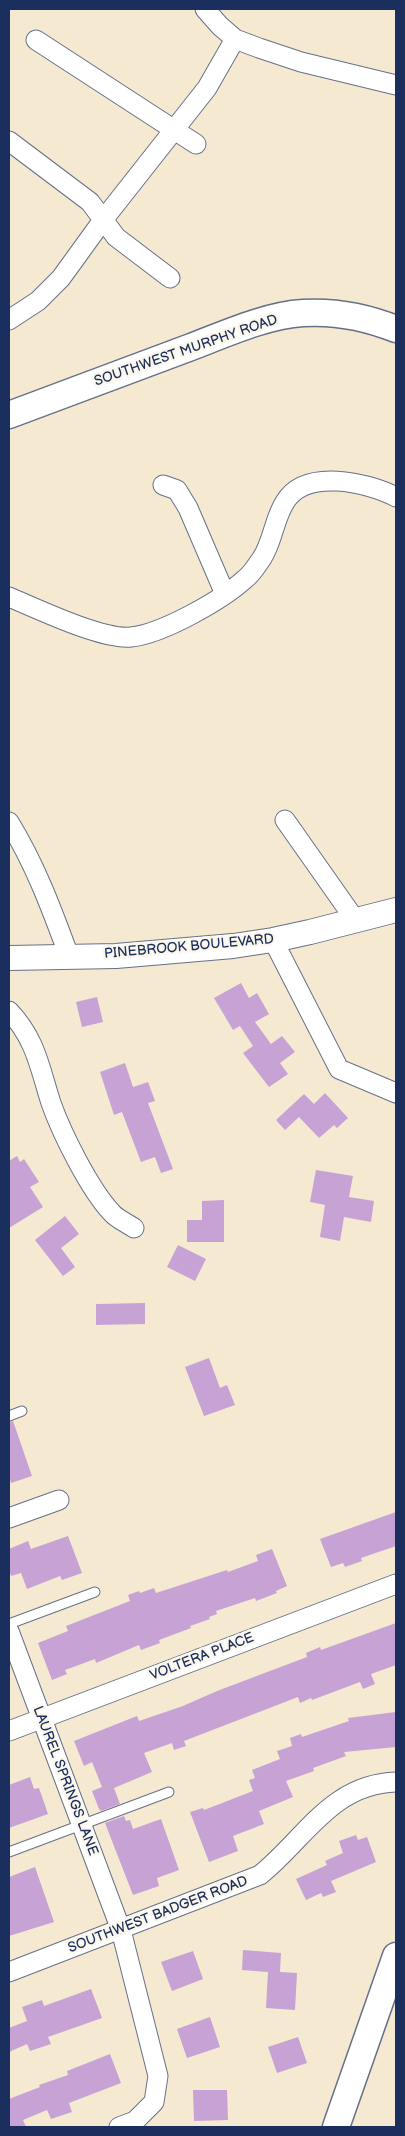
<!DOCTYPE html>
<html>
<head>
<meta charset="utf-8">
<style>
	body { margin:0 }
	#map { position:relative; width:405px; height:2136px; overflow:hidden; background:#f5e9d2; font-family:"Balsamiq Sans",sans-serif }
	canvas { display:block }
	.frame { position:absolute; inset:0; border:10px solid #1b2f5e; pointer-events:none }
</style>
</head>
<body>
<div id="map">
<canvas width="405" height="2136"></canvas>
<div class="frame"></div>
</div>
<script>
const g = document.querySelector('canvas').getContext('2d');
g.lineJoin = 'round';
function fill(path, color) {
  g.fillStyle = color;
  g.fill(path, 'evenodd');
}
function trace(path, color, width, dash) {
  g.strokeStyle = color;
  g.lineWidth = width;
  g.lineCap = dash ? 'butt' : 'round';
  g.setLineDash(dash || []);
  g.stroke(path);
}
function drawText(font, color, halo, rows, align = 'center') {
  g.font = font + ' "Balsamiq Sans",sans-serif';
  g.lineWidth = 5;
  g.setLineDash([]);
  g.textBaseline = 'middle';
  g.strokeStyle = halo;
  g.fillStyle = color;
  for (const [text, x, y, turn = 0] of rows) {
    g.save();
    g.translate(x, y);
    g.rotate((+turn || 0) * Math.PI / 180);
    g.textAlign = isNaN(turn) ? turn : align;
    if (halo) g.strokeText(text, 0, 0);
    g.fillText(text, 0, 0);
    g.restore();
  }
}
fill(new Path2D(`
	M 241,983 L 249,998 L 257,993 L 269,1014 L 255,1022 L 271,1044 L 282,1036 L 295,1052 L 280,1063 L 288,1074 L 269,1087 L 243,1053 L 253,1046 L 240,1026 L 233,1030 L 214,998 Z
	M 97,997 L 103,1022 L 82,1027 L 76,1002 Z
	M 125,1063 L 133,1087 L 148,1082 L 155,1101 L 148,1103 L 173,1169 L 161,1173 L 155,1157 L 141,1162 L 122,1112 L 114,1115 L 100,1072 Z
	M 325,1093 L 348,1118 L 337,1128 L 334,1125 L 319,1138 L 299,1117 L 285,1130 L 276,1120 L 304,1094 L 314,1104 Z
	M 17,1156 L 20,1162 L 24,1159 L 39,1182 L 30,1187 L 43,1207 L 9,1228 L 9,1161 Z
	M 316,1170 L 353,1176 L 349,1197 L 374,1201 L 371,1222 L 344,1217 L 340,1241 L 320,1237 L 325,1205 L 310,1202 Z
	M 224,1200 L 224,1242 L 187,1242 L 187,1220 L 202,1220 L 202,1201 Z
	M 65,1216 L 79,1234 L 61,1248 L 75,1267 L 63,1276 L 35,1240 Z
	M 178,1245 L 206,1259 L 195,1281 L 167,1267 Z
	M 145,1303 L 145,1324 L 96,1325 L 96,1304 Z
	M 209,1358 L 220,1388 L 227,1385 L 235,1405 L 204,1416 L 185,1367 Z
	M 13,1421 L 32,1476 L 11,1483 L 9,1476 L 9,1422 Z
	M 396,1512 L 396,1546 L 361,1558 L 362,1561 L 345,1567 L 343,1563 L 331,1567 L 320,1539 Z
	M 68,1536 L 82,1573 L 62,1580 L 60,1576 L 27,1589 L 21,1573 L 11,1576 L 9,1570 L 9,1549 L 28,1541 L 31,1549 Z
	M 272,1549 L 287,1586 L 276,1591 L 277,1593 L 256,1601 L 255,1598 L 216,1611 L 217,1614 L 209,1617 L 210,1619 L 190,1626 L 191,1628 L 159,1640 L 160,1643 L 141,1650 L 139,1645 L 96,1663 L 95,1659 L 65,1670 L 67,1674 L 52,1680 L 38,1643 L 68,1631 L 66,1626 L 130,1601 L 128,1595 L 139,1591 L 140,1593 L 154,1588 L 156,1593 L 227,1570 L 228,1572 L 258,1561 L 256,1555 Z
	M 396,1623 L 396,1665 L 371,1674 L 375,1684 L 363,1689 L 360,1682 L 312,1700 L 311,1698 L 300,1703 L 298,1697 L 184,1741 L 186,1746 L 174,1750 L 172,1743 L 144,1753 L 152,1772 L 114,1788 L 120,1804 L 101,1811 L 99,1809 L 92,1791 L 102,1787 L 92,1762 L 84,1766 L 74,1741 L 137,1716 L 139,1721 L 183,1706 L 217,1691 L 307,1657 L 306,1653 L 320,1647 L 321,1650 Z
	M 396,1712 L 396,1747 L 344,1752 L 346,1756 L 313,1768 L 314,1771 L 286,1781 L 293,1797 L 259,1811 L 264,1824 L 233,1836 L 238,1851 L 209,1862 L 190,1812 L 203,1808 L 204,1810 L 253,1791 L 249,1780 L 255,1778 L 252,1770 L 280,1759 L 277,1751 L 292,1746 L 290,1738 L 301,1734 L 302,1737 L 349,1721 L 348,1718 Z
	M 30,1777 L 34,1789 L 39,1788 L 48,1814 L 9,1828 L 9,1785 Z
	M 124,1816 L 126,1821 L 130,1820 L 133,1829 L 161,1819 L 179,1870 L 157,1878 L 159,1886 L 133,1895 L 105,1823 Z
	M 356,1835 L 358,1840 L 367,1837 L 376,1862 L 331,1881 L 336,1892 L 323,1897 L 321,1893 L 306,1900 L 296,1879 L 327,1865 L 325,1861 L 343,1853 L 339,1841 Z
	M 35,1867 L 54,1922 L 9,1936 L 9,1877 Z
	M 243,1950 L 281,1953 L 280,1972 L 297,1973 L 295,2010 L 266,2008 L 268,1972 L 242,1970 Z
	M 193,1951 L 203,1979 L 172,1991 L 161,1962 Z
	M 91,1989 L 102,2018 L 48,2037 L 51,2044 L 30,2051 L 27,2044 L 9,2052 L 9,2028 L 27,2021 L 22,2007 L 42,2000 L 44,2006 Z
	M 210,2017 L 220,2047 L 187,2058 L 177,2029 Z
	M 298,2037 L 307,2063 L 277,2073 L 268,2047 Z
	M 110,2054 L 121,2083 L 69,2103 L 72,2112 L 51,2119 L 47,2110 L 23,2120 L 26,2127 L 9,2127 L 9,2099 L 40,2087 L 39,2085 L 68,2075 L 67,2071 Z
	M 193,2090 L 227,2090 L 228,2120 L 194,2121 Z`), '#c6a2d5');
const service = new Path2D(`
	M 9,1416 L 22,1411
	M 9,1624 L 95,1592
	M 9,1852 L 169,1792`);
const minor = new Path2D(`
	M 205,9 L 220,26 L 235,39 L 259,48 L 301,62 L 396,85
	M 36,40 L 196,144
	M 9,141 L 90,202 L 116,237 L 170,278
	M 9,320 L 38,301 L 61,278 L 103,220 L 207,88 L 235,39
	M 163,485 L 177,490 L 188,508 L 225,594
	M 9,597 C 38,609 102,640 131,637 C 162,634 222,600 245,579 C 252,574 257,565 262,558 C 273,541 274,519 285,502 C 305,468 367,482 396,497
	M 285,820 L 356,921
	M 9,822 C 35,864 52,910 69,956
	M 273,940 L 339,1069 L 396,1093
	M 9,1011 C 36,1039 40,1069 51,1103 C 62,1134 90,1190 112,1213 C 117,1219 127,1223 134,1228
	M 9,1518 L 59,1500
	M 9,1631 L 121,1930 L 158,2076 L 154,2102 L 135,2121 L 119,2127
	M 9,1731 L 396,1584
	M 9,1972 L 260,1875 C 305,1839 331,1784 396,1782`);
const tertiary = new Path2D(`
	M 9,958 L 116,956 L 233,946 L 273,940 L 310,932 L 396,910`);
const secondary = new Path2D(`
	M 9,415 C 69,392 130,370 191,347 C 225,334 267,315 303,313 C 336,311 366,317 396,329
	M 336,2127 L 396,1956`);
trace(service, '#677087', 11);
trace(minor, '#677087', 21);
trace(tertiary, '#677087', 26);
trace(secondary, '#677087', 29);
trace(service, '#fff', 9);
trace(minor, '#fff', 19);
trace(tertiary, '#fff', 24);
trace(secondary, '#fff', 26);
drawText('14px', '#1b2f5e', '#fbf7ec', [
	["SOUTHWEST MURPHY ROAD",186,351,-19],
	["PINEBROOK BOULEVARD",189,947,-5],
	["VOLTERA PLACE",202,1657,-21],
	["LAUREL SPRINGS LANE",65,1781,69],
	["SOUTHWEST BADGER ROAD",158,1915,-21]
]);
</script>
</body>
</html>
